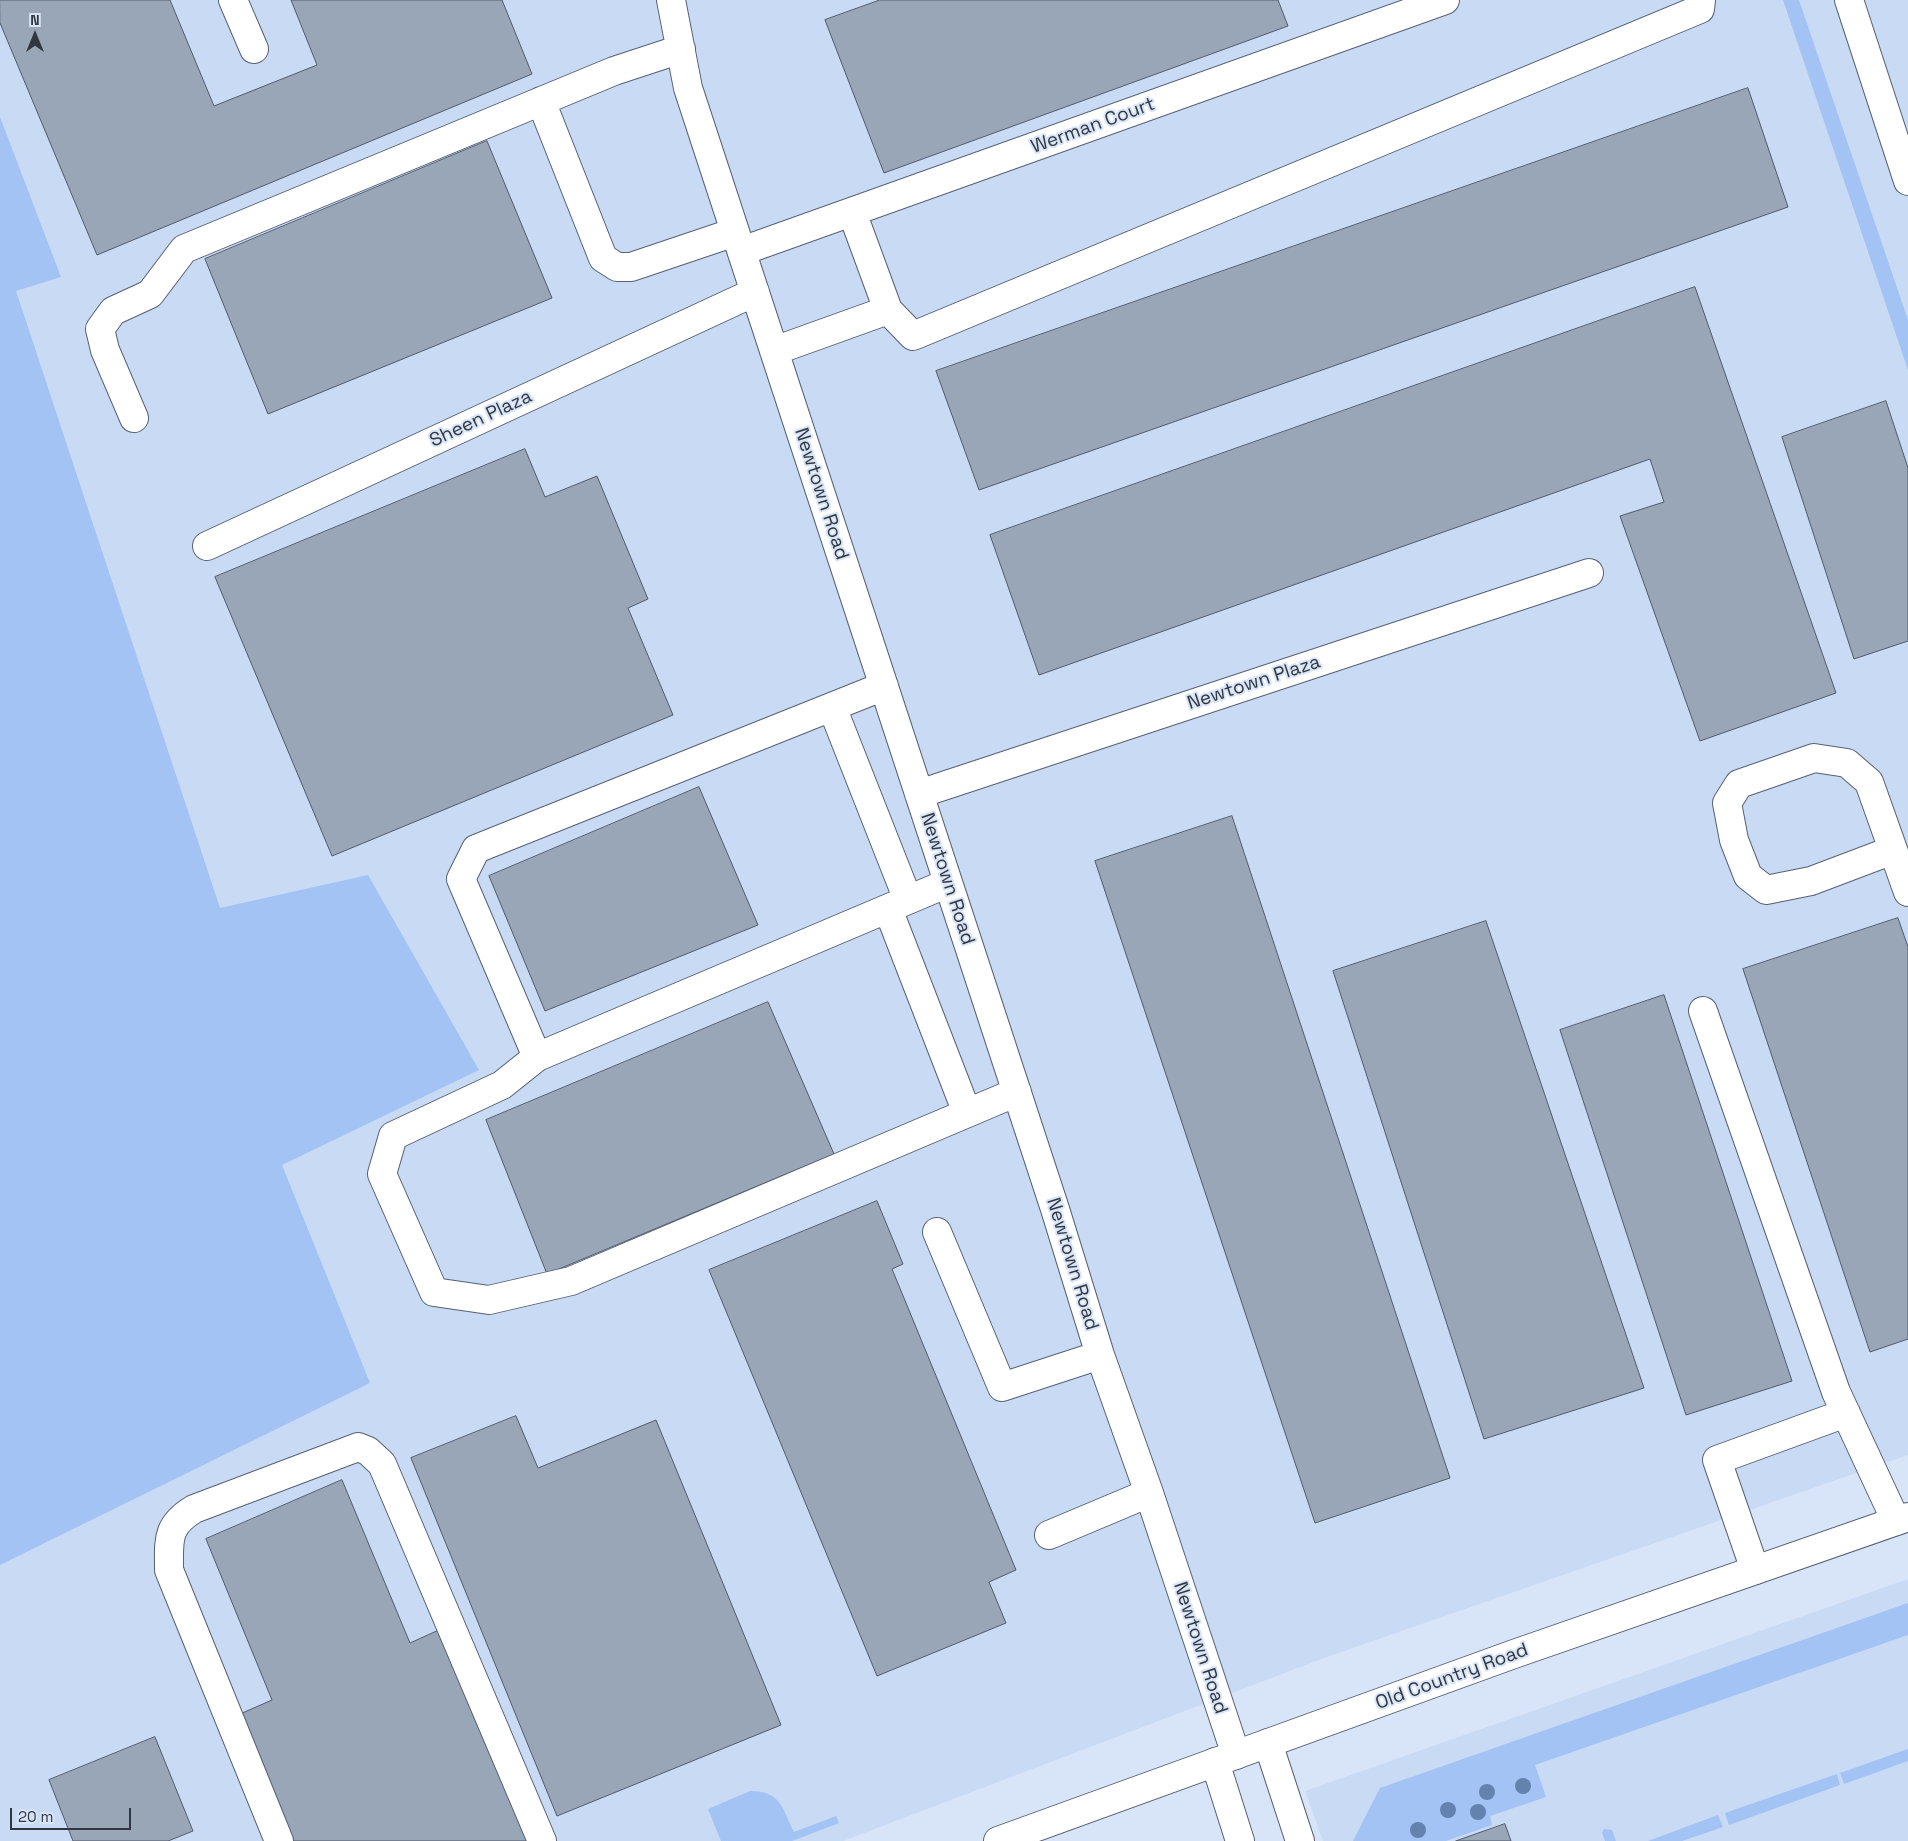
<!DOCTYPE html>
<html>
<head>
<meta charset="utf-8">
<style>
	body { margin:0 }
	#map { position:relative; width:1908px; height:1841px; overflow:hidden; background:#d8e5f9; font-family:"Space Grotesk",sans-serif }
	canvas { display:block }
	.north { position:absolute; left:10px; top:10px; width:50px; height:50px; -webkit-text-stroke:4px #d8e5f9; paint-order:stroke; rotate:0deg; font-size:14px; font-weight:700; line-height:20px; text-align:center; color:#32373f }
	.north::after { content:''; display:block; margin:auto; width:18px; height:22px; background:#32373f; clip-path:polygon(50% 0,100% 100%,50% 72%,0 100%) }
	.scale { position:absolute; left:10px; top:1808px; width:121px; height:22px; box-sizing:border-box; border:2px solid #32373f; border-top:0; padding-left:6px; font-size:15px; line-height:18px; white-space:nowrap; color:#32373f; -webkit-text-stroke:4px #d8e5f9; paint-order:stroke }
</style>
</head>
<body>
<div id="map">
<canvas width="1908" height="1841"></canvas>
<div class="north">N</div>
<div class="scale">20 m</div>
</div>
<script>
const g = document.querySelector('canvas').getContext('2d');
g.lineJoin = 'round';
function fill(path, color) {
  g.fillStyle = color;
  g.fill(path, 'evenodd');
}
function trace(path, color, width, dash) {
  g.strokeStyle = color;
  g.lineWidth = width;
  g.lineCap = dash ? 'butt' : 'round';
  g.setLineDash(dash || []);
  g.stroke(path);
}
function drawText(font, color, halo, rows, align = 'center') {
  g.font = font + ' "Space Grotesk",sans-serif';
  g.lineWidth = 4;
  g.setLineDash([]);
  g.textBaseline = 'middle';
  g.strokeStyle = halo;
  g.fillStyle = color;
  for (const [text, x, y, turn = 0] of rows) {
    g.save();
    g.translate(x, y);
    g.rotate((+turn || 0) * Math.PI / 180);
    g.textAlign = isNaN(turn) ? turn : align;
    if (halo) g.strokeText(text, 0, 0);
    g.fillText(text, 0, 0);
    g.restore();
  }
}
fill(new Path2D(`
	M 0,0 L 1908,0 L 1908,1455 L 1324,1658 L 843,1841 L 0,1841 Z
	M 1908,1579 L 1908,1841 L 1323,1841 L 1305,1791 Z`), '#c9daf4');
fill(new Path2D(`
	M 1783,0 L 1799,0 L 1908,320 L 1908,370 Z
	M 0,117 L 61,277 L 16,291 L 220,908 L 368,875 L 479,1070 L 282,1165 L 370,1383 L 0,1565 Z
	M 1908,1603 L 1908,1635 L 1535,1765 L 1546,1797 L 1490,1816 L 1492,1825 L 1446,1841 L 1353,1841 L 1380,1788 Z
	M 1908,1749 L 1908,1761 L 1844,1784 L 1840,1773 Z
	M 1837,1774 L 1840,1785 L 1729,1825 L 1725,1813 Z
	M 750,1791 C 782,1791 782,1809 794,1832 L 836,1816 L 839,1823 L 792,1841 L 721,1841 L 708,1809 Z
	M 1718,1815 L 1723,1827 L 1682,1841 L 1648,1841 Z
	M 1604,1829 L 1612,1830 L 1616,1841 L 1605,1841 L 1602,1833 Z`), '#a2c3f4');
const building = new Path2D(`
	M 0,0 L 170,0 L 214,106 L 317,65 L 291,0 L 502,0 L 532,74 L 97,255 L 0,23 Z
	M 880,0 L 1278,0 L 1288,26 L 884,173 L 825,20 Z
	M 1748,88 L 1788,207 L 979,490 L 936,371 Z
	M 487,141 L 552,298 L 268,414 L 205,259 Z
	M 1695,287 L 1836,693 L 1700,741 L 1620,516 L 1664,502 L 1650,459 L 1039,675 L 990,535 Z
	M 1886,401 L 1908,468 L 1908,641 L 1854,659 L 1782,437 Z
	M 525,449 L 545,497 L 597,476 L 648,599 L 628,608 L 673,715 L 332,856 L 215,577 Z
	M 699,787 L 758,925 L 545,1011 L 489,876 Z
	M 1232,816 L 1450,1478 L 1315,1523 L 1095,861 Z
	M 1898,918 L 1908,947 L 1908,1339 L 1870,1352 L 1743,969 Z
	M 1486,921 L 1644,1388 L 1484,1439 L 1333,971 Z
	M 1664,995 L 1792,1381 L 1686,1415 L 1560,1030 Z
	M 768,1002 L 834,1154 L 547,1274 L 486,1120 Z
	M 877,1201 L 903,1264 L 892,1269 L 1016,1570 L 989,1582 L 1006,1623 L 877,1676 L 709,1270 Z
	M 516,1416 L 538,1468 L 656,1420 L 781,1725 L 557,1816 L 411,1458 Z
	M 342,1480 L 410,1643 L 441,1629 L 532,1841 L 292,1841 L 240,1714 L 272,1700 L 206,1539 Z
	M 155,1737 L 193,1831 L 168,1841 L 73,1841 L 49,1780 Z
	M 1505,1824 L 1511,1841 L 1456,1841 Z`);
fill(building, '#99a6b8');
trace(building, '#515c6c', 1);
const minor = new Path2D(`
	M 233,0 L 254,49
	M 671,0 L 688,88 L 1055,1209 L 1100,1355 L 1149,1493 L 1236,1755
	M 1849,0 L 1908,181
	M 541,101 L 603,258 L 617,267 L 631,267 L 735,232
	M 852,212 L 888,310
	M 742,251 L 1445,0
	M 774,351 L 888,310 L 913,336 L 1700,9 L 1701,0
	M 134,418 L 105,350 L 100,329 L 113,311 L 150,294 L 184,249 L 614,71 L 681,49
	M 207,546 L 755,292
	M 832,707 L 908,900
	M 919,794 L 1589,573
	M 1893,850 L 1811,881 L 1766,890 L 1748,876 L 1734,840 L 1727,803 L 1739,784 L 1814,758 L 1847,763 L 1869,782 L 1908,892
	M 948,883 L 537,1057 L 502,1085 L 393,1136 L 382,1174 L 434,1292 L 489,1300 L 571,1281 L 1017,1092
	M 888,909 L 967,1113
	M 1703,1011 L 1836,1392 L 1896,1521
	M 537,1057 L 461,879 L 476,849 L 884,686
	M 937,1232 L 1002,1387 L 1100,1355
	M 1049,1535 L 1149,1493
	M 1755,1570 L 1717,1460 L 1846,1413
	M 1268,1743 L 1300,1841
	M 1215,1762 L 1240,1841
	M 279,1841 L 169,1570 C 169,1540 166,1526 194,1509 L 358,1447 L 368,1451 L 382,1464 L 542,1841`);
const major = new Path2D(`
	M 998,1841 L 1514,1654 L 1908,1517`);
trace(minor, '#566172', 30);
trace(major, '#566172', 30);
trace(minor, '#fff', 28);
trace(major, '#fff', 28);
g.fillStyle = '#6383ae';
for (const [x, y] of [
	[1523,1786],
	[1487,1792],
	[1448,1810],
	[1478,1812],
	[1418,1830]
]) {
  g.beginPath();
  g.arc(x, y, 8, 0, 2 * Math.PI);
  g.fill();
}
drawText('19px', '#32373f', '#d8e5f9', [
	["Werman Court",1093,126,-20],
	["Sheen Plaza",481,419,-25],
	["Newtown Road",821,494,72],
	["Newtown Plaza",1254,683,-18],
	["Newtown Road",947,879,72],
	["Newtown Road",1072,1264,73],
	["Newtown Road",1200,1648,72],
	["Old Country Road",1452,1677,-20]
]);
</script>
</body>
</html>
